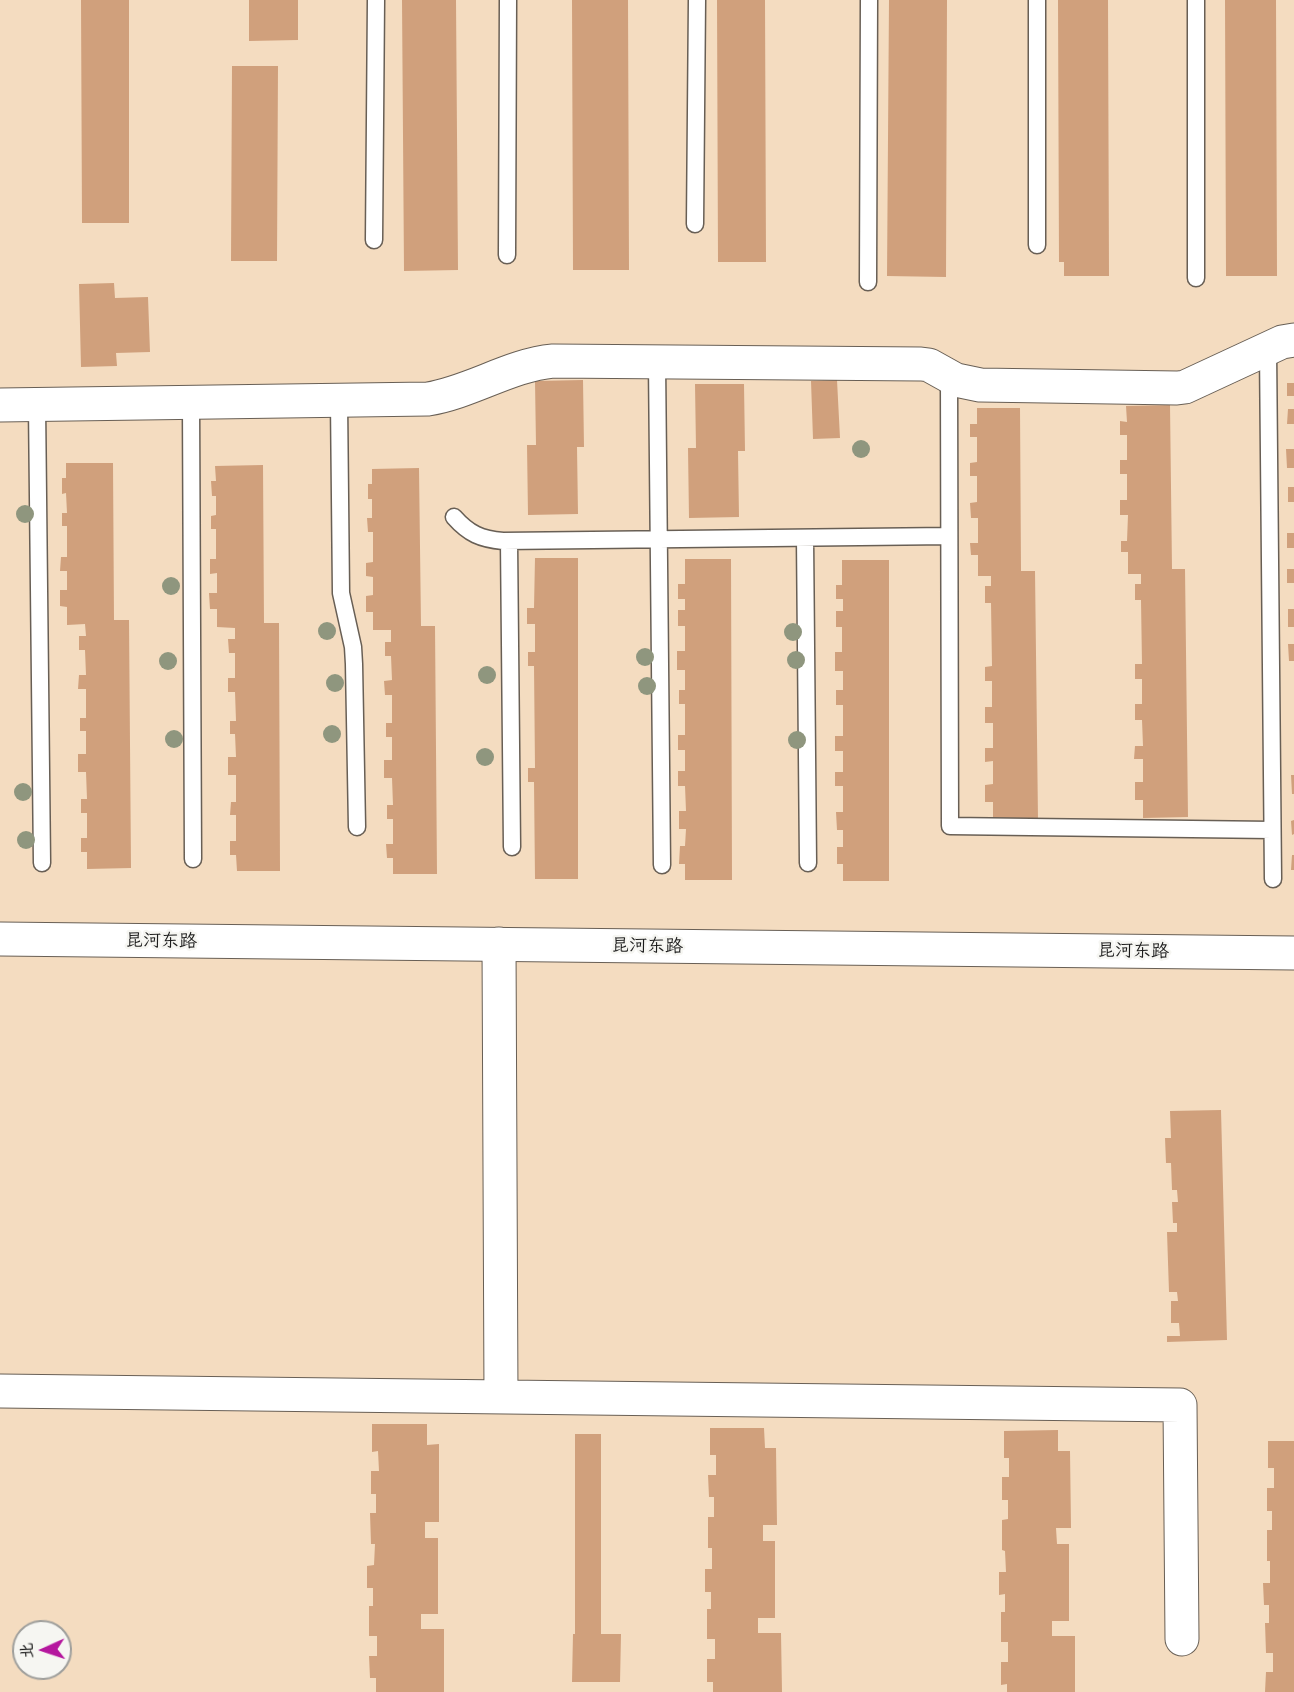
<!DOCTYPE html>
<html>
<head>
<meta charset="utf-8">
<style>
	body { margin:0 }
	#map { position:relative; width:1294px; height:1692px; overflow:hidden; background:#f4dcc0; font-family:Delius,"LXGW WenKai TC",sans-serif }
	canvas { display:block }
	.north { position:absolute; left:12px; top:1620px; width:60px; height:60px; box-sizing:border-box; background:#f6f6f2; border:2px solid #9f9f9c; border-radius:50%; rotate:267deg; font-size:16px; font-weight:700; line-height:24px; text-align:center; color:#1c1c1c }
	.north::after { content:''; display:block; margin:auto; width:21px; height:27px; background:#b5179e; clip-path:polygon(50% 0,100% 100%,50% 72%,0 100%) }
</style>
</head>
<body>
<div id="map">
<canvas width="1294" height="1692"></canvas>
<div class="north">北</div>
</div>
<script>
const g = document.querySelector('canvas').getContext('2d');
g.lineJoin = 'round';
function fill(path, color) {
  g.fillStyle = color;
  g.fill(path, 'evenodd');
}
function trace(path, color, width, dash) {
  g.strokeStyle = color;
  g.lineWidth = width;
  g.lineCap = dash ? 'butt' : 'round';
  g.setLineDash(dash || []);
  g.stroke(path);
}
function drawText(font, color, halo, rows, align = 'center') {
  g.font = font + ' Delius,"LXGW WenKai TC",sans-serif';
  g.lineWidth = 5;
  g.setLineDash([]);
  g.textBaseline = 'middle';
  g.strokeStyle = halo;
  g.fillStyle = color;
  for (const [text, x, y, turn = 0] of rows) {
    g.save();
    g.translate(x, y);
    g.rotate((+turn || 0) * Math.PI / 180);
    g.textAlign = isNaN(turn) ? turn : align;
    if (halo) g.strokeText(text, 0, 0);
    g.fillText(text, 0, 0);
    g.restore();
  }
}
fill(new Path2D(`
	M 81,0 L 129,0 L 129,223 L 82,223 Z
	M 249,0 L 298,0 L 298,40 L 249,41 Z
	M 402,0 L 456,0 L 458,270 L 404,271 Z
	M 572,0 L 628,0 L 629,270 L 573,270 Z
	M 717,0 L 765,0 L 766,262 L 718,262 Z
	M 889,0 L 947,0 L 946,277 L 887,276 Z
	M 1058,0 L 1108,0 L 1109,276 L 1064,276 L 1064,262 L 1059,262 Z
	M 1225,0 L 1276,0 L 1277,276 L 1226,276 Z
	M 232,66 L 278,66 L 277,261 L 231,261 Z
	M 114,283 L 115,298 L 148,297 L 150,352 L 116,353 L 117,366 L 81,367 L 79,284 Z
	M 583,380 L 584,447 L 577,447 L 578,514 L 528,515 L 527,445 L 536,445 L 535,381 Z
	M 837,380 L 840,438 L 813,439 L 811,381 Z
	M 1287,383 L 1294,383 L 1294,396 L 1287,396 Z
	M 695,384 L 744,384 L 745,451 L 738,451 L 739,517 L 689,518 L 688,448 L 696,448 Z
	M 1170,405 L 1172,569 L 1185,569 L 1188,817 L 1143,818 L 1143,800 L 1135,800 L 1135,782 L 1143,782 L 1143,759 L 1134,759 L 1135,746 L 1143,746 L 1142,720 L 1135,720 L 1135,704 L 1142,704 L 1142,679 L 1135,679 L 1135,664 L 1142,664 L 1141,600 L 1135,600 L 1135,584 L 1141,584 L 1141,574 L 1128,574 L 1128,552 L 1121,552 L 1121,541 L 1127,541 L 1128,515 L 1120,515 L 1120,500 L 1127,500 L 1127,474 L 1120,474 L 1120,460 L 1127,460 L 1127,435 L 1120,435 L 1120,421 L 1127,422 L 1126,406 Z
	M 977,408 L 1020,408 L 1021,571 L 1035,571 L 1038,820 L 993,820 L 993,802 L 985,802 L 985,785 L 993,784 L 993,761 L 985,762 L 985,748 L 993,748 L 993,723 L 985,723 L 985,707 L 992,707 L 992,681 L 985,681 L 985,667 L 992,666 L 991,603 L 985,603 L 985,586 L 991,586 L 991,576 L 978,576 L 978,555 L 971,555 L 970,543 L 978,543 L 978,518 L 971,518 L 970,503 L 977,502 L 977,476 L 970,476 L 970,463 L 977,462 L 977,437 L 970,437 L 970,424 L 977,424 Z
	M 1288,409 L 1294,409 L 1294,424 L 1287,424 Z
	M 1286,449 L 1294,449 L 1294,468 L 1287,468 Z
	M 66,463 L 113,463 L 114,620 L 129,620 L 131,868 L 87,869 L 87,852 L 81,852 L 81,838 L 87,838 L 87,813 L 81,813 L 81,799 L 87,799 L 86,772 L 78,772 L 78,754 L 86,754 L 86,731 L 80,731 L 80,718 L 86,718 L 86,689 L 78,689 L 79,675 L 86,675 L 85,650 L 79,650 L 79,636 L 86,636 L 85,624 L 67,625 L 67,607 L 60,606 L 60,590 L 67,590 L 67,571 L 60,571 L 61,557 L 67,557 L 67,526 L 62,526 L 62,513 L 67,513 L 66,493 L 62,494 L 62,478 L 66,478 Z
	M 263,465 L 264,623 L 279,623 L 280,871 L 237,871 L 236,855 L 230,855 L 230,841 L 236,841 L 236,815 L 230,815 L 231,802 L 236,802 L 236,775 L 228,775 L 228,757 L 236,757 L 235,734 L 230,734 L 230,721 L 236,721 L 235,692 L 228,692 L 228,678 L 235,678 L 235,653 L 229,653 L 228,639 L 235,639 L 235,628 L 217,627 L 217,609 L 210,609 L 209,593 L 217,593 L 217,573 L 210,574 L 210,559 L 216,559 L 216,529 L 211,529 L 211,516 L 216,515 L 216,496 L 212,496 L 211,481 L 216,481 L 215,466 Z
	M 419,468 L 421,626 L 435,626 L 437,874 L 393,874 L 393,858 L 387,858 L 386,844 L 393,844 L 393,819 L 387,819 L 387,805 L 393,805 L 392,778 L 384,778 L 384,760 L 392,760 L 392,737 L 386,737 L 386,723 L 392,723 L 392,695 L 385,695 L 384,681 L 392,680 L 391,656 L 385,656 L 385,642 L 391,642 L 391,630 L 373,630 L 373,612 L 366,612 L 366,596 L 373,595 L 373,577 L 366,576 L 366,563 L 373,562 L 373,532 L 368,532 L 367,518 L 372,518 L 372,499 L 368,499 L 368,484 L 372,484 L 372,469 Z
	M 1288,487 L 1294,487 L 1294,502 L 1288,502 Z
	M 1287,533 L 1294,533 L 1294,548 L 1287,548 Z
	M 535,558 L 578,558 L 578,879 L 535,879 L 534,782 L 528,782 L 528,768 L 535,768 L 534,666 L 528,666 L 528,652 L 535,652 L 535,624 L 527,624 L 527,608 L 534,608 Z
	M 685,559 L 731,559 L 732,880 L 685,880 L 685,864 L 679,864 L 680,846 L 685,846 L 686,829 L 679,829 L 679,811 L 686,811 L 685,786 L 678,786 L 678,771 L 685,771 L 685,750 L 678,750 L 678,735 L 685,735 L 685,704 L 679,704 L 679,690 L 685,690 L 685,670 L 677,670 L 677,651 L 685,651 L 685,626 L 678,626 L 678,610 L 685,610 L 685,599 L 678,599 L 678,584 L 685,584 Z
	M 842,560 L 889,560 L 889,881 L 843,881 L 843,864 L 837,864 L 837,847 L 843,847 L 843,830 L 837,830 L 836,812 L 843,812 L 843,786 L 835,786 L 835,772 L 843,772 L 843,751 L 835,751 L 835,736 L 843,736 L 843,705 L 836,705 L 836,690 L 843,690 L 843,671 L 835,671 L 835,652 L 842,652 L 842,627 L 836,627 L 836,611 L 843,611 L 843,599 L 836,599 L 836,585 L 842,585 Z
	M 1287,569 L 1294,569 L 1294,583 L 1287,583 Z
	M 1288,609 L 1294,609 L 1294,627 L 1288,627 Z
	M 1288,644 L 1294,644 L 1294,661 L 1289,661 Z
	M 1291,775 L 1294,775 L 1294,794 L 1292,794 Z
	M 1294,820 L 1294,834 L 1292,835 L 1291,821 Z
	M 1292,855 L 1294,855 L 1294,870 L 1291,870 Z
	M 1221,1110 L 1227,1340 L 1167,1342 L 1167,1336 L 1180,1336 L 1179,1323 L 1171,1323 L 1171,1301 L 1178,1301 L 1177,1292 L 1169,1292 L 1167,1232 L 1177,1232 L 1177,1223 L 1173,1223 L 1172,1202 L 1178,1202 L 1177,1190 L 1172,1190 L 1171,1163 L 1166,1163 L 1165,1138 L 1171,1138 L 1170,1111 Z
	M 372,1424 L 427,1424 L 427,1445 L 439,1444 L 439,1522 L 425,1522 L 425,1538 L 438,1538 L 438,1614 L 421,1614 L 421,1629 L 444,1629 L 444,1692 L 376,1692 L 376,1678 L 370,1678 L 369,1656 L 377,1656 L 377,1636 L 369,1636 L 369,1606 L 373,1606 L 373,1588 L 367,1588 L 367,1566 L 374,1565 L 375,1544 L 371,1544 L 370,1513 L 376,1513 L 376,1494 L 371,1494 L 371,1471 L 379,1471 L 378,1451 L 372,1452 Z
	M 710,1428 L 764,1428 L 765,1448 L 776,1448 L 777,1525 L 763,1525 L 763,1541 L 775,1541 L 775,1618 L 758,1618 L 758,1633 L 781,1633 L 782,1692 L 713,1692 L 713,1682 L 707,1682 L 707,1659 L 715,1659 L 715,1639 L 707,1639 L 707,1609 L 711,1609 L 711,1592 L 705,1592 L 705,1569 L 712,1569 L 712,1548 L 708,1548 L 708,1517 L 714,1517 L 714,1497 L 709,1497 L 708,1475 L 716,1475 L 716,1455 L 710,1455 Z
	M 1058,1430 L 1058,1451 L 1070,1451 L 1071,1528 L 1056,1528 L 1057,1544 L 1069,1544 L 1069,1621 L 1052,1621 L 1052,1636 L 1075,1636 L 1075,1692 L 1007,1692 L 1007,1684 L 1001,1685 L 1001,1662 L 1008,1662 L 1008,1642 L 1001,1642 L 1001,1612 L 1005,1612 L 1005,1594 L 999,1595 L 999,1572 L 1006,1572 L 1005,1551 L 1002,1550 L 1002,1520 L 1008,1519 L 1008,1500 L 1002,1500 L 1002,1477 L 1009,1477 L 1009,1458 L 1004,1458 L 1004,1431 Z
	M 575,1434 L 601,1434 L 601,1634 L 621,1634 L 620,1682 L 572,1682 L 573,1634 L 575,1634 Z
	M 1268,1441 L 1294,1441 L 1294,1692 L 1265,1692 L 1266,1672 L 1273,1672 L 1273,1653 L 1266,1653 L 1265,1623 L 1269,1623 L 1269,1605 L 1264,1605 L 1263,1583 L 1270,1583 L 1270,1561 L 1267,1561 L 1267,1530 L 1272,1530 L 1272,1511 L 1267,1511 L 1267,1488 L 1274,1488 L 1274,1468 L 1268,1468 Z`), '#d0a07c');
const lane = new Path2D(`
	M 1196,0 L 1196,278
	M 695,224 L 697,0
	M 374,240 L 376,0
	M 1037,245 L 1037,0
	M 507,255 L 508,0
	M 868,282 L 869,0
	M 1268,349 L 1273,879
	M 657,362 L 662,865
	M 949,376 L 950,826 L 1272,830
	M 339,401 L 341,593 L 353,647 L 354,664 L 357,827
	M 191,403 L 193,859
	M 37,405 L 42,863
	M 454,517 C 469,534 481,539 503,541 L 949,536
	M 805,538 L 808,863
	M 509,541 L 512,847`);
const street = new Path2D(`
	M 0,405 L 428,399 C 471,392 510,365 553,361 L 921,364 L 929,365 L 956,380 L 980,385 L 1177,388 L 1185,387 L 1282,342 L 1294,340
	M 499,944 L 501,1397
	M 0,1391 L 1180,1405 L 1182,1639`);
const secondary = new Path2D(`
	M 0,939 L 1294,953`);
trace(lane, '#685f55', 19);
trace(street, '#685f55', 35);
trace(secondary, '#685f55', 35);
trace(lane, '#fff', 16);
trace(street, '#fff', 33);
trace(secondary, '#fff', 33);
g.fillStyle = '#8f967e';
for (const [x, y] of [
	[861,449],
	[25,514],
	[171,586],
	[327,631],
	[793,632],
	[645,657],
	[796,660],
	[168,661],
	[487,675],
	[335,683],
	[647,686],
	[332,734],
	[174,739],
	[797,740],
	[485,757],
	[23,792],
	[26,840]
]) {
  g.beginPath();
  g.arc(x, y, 9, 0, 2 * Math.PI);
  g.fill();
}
drawText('18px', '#1c1c1c', '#f6f6f2', [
	["昆河东路",161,941,1],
	["昆河东路",647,946,1],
	["昆河东路",1133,951,1]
]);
</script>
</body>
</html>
